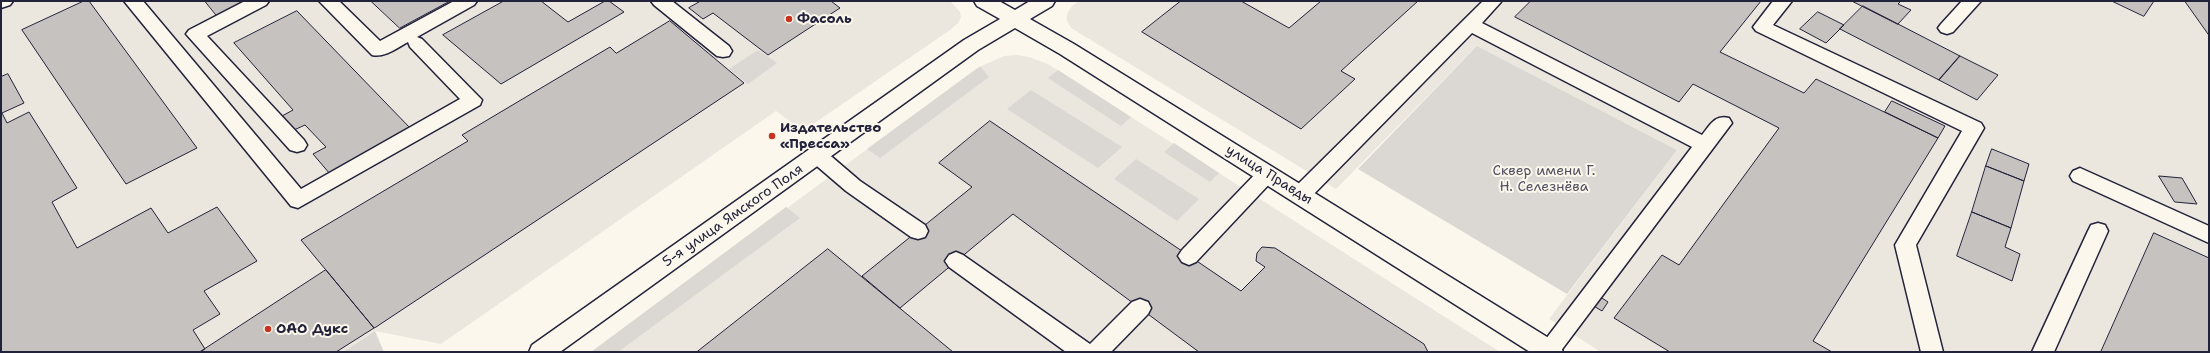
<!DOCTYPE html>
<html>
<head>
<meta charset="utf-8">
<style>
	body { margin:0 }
	#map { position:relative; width:2210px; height:353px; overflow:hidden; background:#fbf7ec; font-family:"Shantell Sans",sans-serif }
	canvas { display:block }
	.frame { position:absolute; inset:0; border:2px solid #22223b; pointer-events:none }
</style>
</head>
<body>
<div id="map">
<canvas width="2210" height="353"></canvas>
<div class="frame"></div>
</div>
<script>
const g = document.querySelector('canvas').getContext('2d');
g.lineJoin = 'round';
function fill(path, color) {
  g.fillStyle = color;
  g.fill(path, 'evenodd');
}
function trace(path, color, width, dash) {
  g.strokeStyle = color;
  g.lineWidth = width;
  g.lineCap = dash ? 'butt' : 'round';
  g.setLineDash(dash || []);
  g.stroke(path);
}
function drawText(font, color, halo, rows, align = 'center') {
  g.font = font + ' "Shantell Sans",sans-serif';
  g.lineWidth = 4;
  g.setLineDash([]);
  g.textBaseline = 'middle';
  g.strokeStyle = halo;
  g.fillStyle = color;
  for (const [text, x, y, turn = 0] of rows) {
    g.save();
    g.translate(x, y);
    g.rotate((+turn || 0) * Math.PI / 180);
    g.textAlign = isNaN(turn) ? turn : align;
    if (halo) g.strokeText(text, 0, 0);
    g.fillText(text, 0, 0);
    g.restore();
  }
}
fill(new Path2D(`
	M 1,1 L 950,1 L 960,12 L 961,17 L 958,23 L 950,30 L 803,131 L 776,111 L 441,344 L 375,331 L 343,352 L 1,352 Z
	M 1079,1 L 2209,1 L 2209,352 L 1601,352 L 1549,319 L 1677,150 L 1477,46 L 1336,189 L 1071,28 L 1067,21 L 1067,14 L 1072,6 Z
	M 1016,55 L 1029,57 L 1048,64 L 1500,352 L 591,352 L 979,67 L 1004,56 Z`), '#ebe7df');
fill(new Path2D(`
	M 1477,46 L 1677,150 L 1567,294 L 1358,169 Z
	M 758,50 L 777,63 L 748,84 L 729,69 Z
	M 979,67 L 981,67 L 989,77 L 880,158 L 867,149 Z
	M 1058,70 L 1131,117 L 1121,126 L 1048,78 Z
	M 1031,90 L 1122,147 L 1098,168 L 1007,109 Z
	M 1174,143 L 1219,173 L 1210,182 L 1164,152 Z
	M 1136,159 L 1199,199 L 1177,221 L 1114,179 Z
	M 786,207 L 800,218 L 618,352 L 591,352 Z
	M 375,331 L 384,352 L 343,352 Z`), '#dbd8d3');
const building = new Path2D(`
	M 84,1 L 89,1 L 197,148 L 126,184 L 22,30 Z
	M 205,1 L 250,1 L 218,17 Z
	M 371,1 L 450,1 L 400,28 Z
	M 504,1 L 541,1 L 568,22 L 605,1 L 609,1 L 624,12 L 501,84 L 443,35 Z
	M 701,1 L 831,1 L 840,8 L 768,55 L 713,13 L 703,19 L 689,8 Z
	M 1181,1 L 1241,1 L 1289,28 L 1321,1 L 1418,1 L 1341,71 L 1355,79 L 1301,129 L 1142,32 Z
	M 1531,1 L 1761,1 L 1720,52 L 1804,93 L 1816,79 L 1938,138 L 1813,341 L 1832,352 L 1670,352 L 1614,318 L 1662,255 L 1679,265 L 1779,128 L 1693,84 L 1679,102 L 1515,17 Z
	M 1852,1 L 1901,1 L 1898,4 L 1911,10 L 1898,24 Z
	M 2112,1 L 2154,1 L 2144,16 Z
	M 2185,1 L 2209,1 L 2209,35 Z
	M 1863,6 L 1898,24 L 1960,56 L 1939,80 L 1840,29 Z
	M 297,11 L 412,130 L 330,174 L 313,154 L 326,147 L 305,125 L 294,130 L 282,116 L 293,110 L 234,43 Z
	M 1818,12 L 1844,25 L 1826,43 L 1800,29 Z
	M 670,21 L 744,83 L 376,327 L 374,328 L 301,240 L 468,141 L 462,135 L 610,47 L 616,53 Z
	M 1960,56 L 1998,75 L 1977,100 L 1939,80 Z
	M 8,74 L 24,103 L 2,113 L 7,123 L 29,112 L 77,188 L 52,202 L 77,248 L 151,208 L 168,233 L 217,207 L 257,261 L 204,291 L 220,314 L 193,330 L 205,349 L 200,352 L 1,352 L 1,77 Z
	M 1892,101 L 1945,126 L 1938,138 L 1885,112 Z
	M 990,121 L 1241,291 L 1265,267 L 1256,261 L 1257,253 L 1262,247 L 1275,248 L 1424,344 L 1428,352 L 1199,352 L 1013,214 L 900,308 L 862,276 L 972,187 L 939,163 Z
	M 1992,149 L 2029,164 L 2024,181 L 1986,166 Z
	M 1986,166 L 2024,181 L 2011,228 L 1972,212 Z
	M 2159,176 L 2182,178 L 2197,204 L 2175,202 Z
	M 1972,212 L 2011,228 L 2005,247 L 2020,254 L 2012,281 L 1957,256 Z
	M 2154,233 L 2209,258 L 2209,352 L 2101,352 Z
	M 828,249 L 953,352 L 697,352 Z
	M 326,270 L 374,328 L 336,352 L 200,352 Z
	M 1599,296 L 1608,302 L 1602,311 L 1592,305 Z`);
fill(building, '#c6c2c0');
trace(building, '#22223b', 1);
const service = new Path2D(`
	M 1,1 L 13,1 L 10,5 L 1,8 Z
	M 124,1 L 143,1 L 301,189 L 460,99 L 410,47 L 408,42 C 397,48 384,58 372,55 L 319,1 L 339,1 L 380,41 L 454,1 L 477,1 L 474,5 L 417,37 L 422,39 L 482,100 L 480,105 L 298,208 L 291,206 Z
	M 245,1 L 269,1 L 266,5 L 207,36 L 304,140 L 307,145 L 304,150 L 297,152 L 290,150 L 186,34 L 189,30 Z
	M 651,1 L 672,1 L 729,46 L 732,51 L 729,56 L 723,57 L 717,56 L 654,5 Z
	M 1483,1 L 1501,2 L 1482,23 L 1702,135 C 1710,125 1715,114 1729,118 L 1732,123 L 1560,352 L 1536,352 L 1692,147 L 1472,33 L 1307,201 L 1300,203 L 1293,201 L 1290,195 L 1293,189 Z
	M 1773,1 L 1792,1 L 1773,25 L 1981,123 L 1984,128 L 1916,245 L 1943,352 L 1921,352 L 1895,245 L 1962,131 L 1756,31 L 1753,27 Z
	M 1962,1 L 1981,1 L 1953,32 L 1947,34 L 1941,32 L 1938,28 L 1941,24 Z
	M 818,149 L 825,151 L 860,181 L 925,225 L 928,231 L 925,237 L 918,239 L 911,237 L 846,191 L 811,161 L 808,156 L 811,151 Z
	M 1267,166 L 1274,169 L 1277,174 L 1274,179 L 1196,262 L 1189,265 L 1182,262 L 1178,256 L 1182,250 L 1260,169 Z
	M 2080,168 L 2209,226 L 2209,243 L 2073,181 L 2070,176 L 2073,171 Z
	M 2098,223 L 2105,225 L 2108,231 L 2054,352 L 2032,352 L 2088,231 L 2091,225 Z
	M 956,252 L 963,255 L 1090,344 L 1132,302 L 1140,299 L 1148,302 L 1151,308 L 1148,314 L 1111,352 L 1066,352 L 949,267 L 945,261 L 949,255 Z`);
const minor = new Path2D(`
	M 974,1 L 999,1 L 1015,10 L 1030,1 L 1055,1 L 1052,6 L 1030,19 L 1074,44 L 1560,345 L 1563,352 L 1530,352 L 1060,54 L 1015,28 L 978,50 L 560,352 L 529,352 L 532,345 L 964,40 L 1000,19 L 977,6 Z`);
trace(service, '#22223b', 3);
trace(minor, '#22223b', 3);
fill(service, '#fbf7ec');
fill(minor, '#fbf7ec');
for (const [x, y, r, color] of [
	[789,19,4,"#c8321e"],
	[772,136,4,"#c8321e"],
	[268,329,4,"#c8321e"]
]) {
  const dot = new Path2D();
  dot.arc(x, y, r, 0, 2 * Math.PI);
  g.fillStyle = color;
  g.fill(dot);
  trace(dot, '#fbf7ec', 1.5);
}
drawText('bold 14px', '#22223b', '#fbf7ec', [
	["Фасоль",797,19],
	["Издательство",780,128],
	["«Пресса»",780,144],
	["OAO Дукс",276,329]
], 'left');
drawText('14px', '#505061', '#fbf7ec', [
	["Сквер имени Г.",1544,171],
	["Н. Селезнёва",1544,187]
]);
drawText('14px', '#22223b', '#fbf7ec', [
	["улица Правды",1269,175,32],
	["5-я улица Ямского Поля",733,216,-35]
]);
</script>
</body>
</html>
